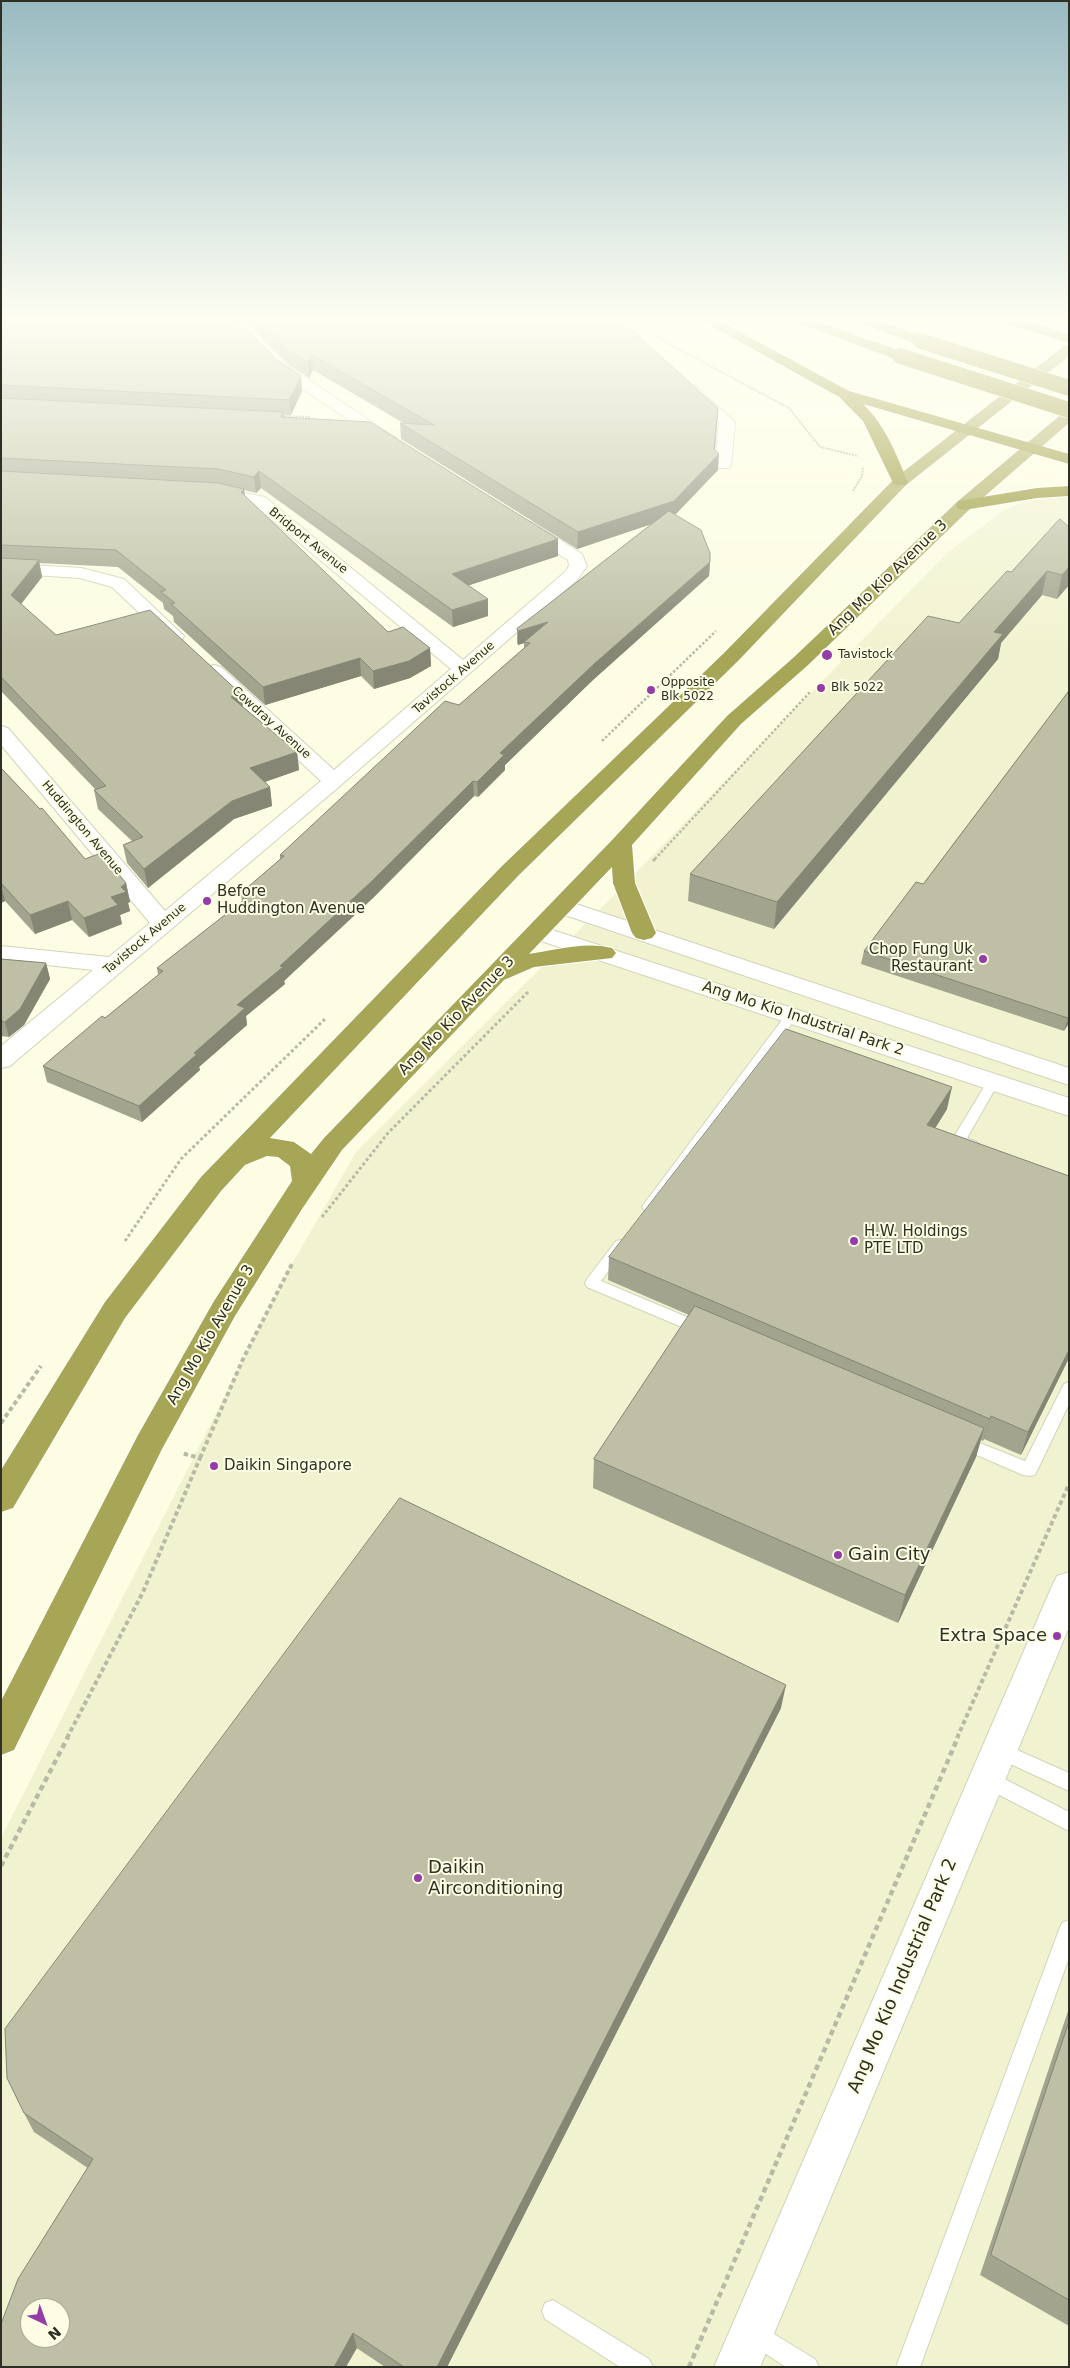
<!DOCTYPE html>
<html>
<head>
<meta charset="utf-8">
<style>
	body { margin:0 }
	#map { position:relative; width:1070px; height:2368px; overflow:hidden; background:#fcfde2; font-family:"DejaVu Sans",sans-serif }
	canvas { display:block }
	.frame { position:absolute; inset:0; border:2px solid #2f2f25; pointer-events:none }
	.north { position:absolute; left:20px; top:2298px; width:50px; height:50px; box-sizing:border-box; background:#fcfde2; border:1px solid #aaab96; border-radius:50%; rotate:138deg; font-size:14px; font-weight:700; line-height:20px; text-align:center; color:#2f2f25 }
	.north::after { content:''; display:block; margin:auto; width:18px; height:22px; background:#943ca8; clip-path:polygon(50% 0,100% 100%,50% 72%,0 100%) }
</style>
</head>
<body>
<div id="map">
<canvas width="1070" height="2368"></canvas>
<div class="frame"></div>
<div class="north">N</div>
</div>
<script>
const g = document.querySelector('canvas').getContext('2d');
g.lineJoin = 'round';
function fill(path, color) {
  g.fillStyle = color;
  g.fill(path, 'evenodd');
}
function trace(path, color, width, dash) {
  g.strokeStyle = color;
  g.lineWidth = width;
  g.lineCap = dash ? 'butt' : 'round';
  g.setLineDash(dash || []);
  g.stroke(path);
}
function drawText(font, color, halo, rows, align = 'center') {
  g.font = font + ' "DejaVu Sans",sans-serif';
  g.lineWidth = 4;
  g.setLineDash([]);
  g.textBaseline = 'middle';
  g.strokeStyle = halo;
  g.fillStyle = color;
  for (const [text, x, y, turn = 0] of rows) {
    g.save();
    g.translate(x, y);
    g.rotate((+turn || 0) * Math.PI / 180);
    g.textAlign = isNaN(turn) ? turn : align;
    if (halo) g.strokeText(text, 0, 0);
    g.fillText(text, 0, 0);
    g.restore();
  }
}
fill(new Path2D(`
	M 1038,497 L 1069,497 L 1069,2367 L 1,2367 L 1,1838 L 288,1271 L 356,1152 L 617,892 L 948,552 L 1006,509 ZM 30,2308 L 60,2308 L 60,2338 L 30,2338 Z`), '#f1f3d0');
const service = new Path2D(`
	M 792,1011 L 798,1015 L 796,1018 L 654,1210 L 644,1210 L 642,1207 L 644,1204 L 788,1012 Z
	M 993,1078 L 999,1082 L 967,1138 L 977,1142 L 979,1145 L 972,1150 L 954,1143 L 952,1140 L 987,1082 Z
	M 621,1240 L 626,1241 L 628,1245 L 601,1281 L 706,1325 L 708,1329 L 706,1333 L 696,1333 L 587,1287 L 585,1283 L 587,1279 L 616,1241 Z
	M 1069,1382 L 1069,1404 L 1035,1475 L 1029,1476 L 1023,1475 L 956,1446 L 954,1442 L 956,1438 L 962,1436 L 1025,1461 L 1064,1384 Z
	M 999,1742 L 1069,1773 L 1069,1791 L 993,1756 L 990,1750 L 993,1744 Z
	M 987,1770 L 1069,1812 L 1069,1831 L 980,1785 L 978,1779 L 980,1773 Z
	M 1069,1920 L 1069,1958 L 920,2367 L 896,2367 L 1059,1930 L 1062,1923 Z
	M 553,2300 L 649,2359 L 653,2367 L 620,2367 L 545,2319 L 542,2311 L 545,2303 Z
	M 754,2322 L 815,2359 L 819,2367 L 786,2367 L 746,2341 L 743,2333 L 746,2325 Z`);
const minor = new Path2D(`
	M 229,320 L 243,320 L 289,367 L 396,438 L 398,441 L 396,444 L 384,444 L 279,373 Z
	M 691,385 L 696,386 L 735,422 L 731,465 L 729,468 L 717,468 L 715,465 L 719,423 L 686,392 L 684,389 L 686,386 Z
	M 210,486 L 265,497 L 463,660 L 565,572 L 569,566 L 568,560 L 520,530 L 518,526 L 520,522 L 532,522 L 582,554 L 587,566 L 577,580 L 341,785 L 10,1066 L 1,1068 L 1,1046 L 93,970 L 1,960 L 1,946 L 109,957 L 150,923 L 1,745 L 1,726 L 8,728 L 165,911 L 321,781 L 207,675 L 204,671 L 207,667 L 214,665 L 221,667 L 334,770 L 451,669 L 254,505 L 204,494 L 202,491 L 204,488 Z
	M 1,563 L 81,568 L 124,579 L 184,636 L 182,640 L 168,640 L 112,587 L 80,578 L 1,573 Z`);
const tertiary = new Path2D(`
	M 561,899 L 1069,1068 L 1069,1085 L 553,911 L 549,906 L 553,901 Z
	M 537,925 L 1069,1098 L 1069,1116 L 529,937 L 525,932 L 529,927 Z
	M 1069,1572 L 1069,1627 L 760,2367 L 714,2367 L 1052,1586 L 1057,1576 Z`);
const trunk = new Path2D(`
	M 1069,345 L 1069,356 L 906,485 L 738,661 L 518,876 L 270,1138 L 294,1142 L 311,1154 L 324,1138 L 613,839 L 727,716 L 793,658 L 958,501 L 1064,412 L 1069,411 L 1069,423 L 970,509 L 807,666 L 741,724 L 632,845 L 635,883 L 656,933 L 652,938 L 644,940 L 636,938 L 632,933 L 613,883 L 612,867 L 529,954 C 555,950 586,941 612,948 L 616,953 L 612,958 L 534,967 L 504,980 L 342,1150 L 302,1209 L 235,1316 L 162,1449 L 14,1750 L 1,1755 L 1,1701 L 138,1435 L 214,1301 L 292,1181 L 290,1166 L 278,1157 L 267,1156 L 245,1165 L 221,1191 L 125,1318 L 13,1508 L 1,1512 L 1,1470 L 105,1302 L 201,1177 L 502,866 L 724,653 L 894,479 L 1064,346 Z`);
const motorway = new Path2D(`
	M 701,320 L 718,320 L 849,391 L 1069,454 L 1069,464 L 863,404 C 886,426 896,454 908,482 L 906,485 L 894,485 L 863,421 L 839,397 Z
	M 796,320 L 815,320 L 905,353 L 907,356 L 905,359 L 895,359 L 798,323 Z
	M 859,320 L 878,320 L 926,338 L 928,341 L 921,345 L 916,344 L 861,323 Z
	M 1003,320 L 1023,320 L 1069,334 L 1069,343 L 1005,323 Z
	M 1069,486 L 1069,496 L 1037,498 L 964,510 L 958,509 L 956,505 L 958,501 L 964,500 L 1037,488 Z`);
trace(service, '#d2d4b9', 2);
trace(minor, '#d2d4b9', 2);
trace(tertiary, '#d2d4b9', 2);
trace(trunk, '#fff', 2);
trace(motorway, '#fff', 2);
trace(new Path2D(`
	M 634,320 L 667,343 L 789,408 L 820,447 L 858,456
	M 281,416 L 310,417
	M 853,491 L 862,476 L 863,467`), '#b9baa5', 2, [2, 1]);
trace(new Path2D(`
	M 602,741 L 716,631
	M 655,859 L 810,692`), '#b9baa5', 2.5, [2.5, 2]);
trace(new Path2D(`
	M 653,861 L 656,858
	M 322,1217 L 388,1133 L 529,991
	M 125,1241 L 181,1159 L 326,1018`), '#b9baa5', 3, [3, 2.5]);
trace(new Path2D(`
	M 1,1423 L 41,1366
	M 200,1458 L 243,1359 L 292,1264
	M 67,1738 L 143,1592 L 200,1458 L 181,1453
	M 957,1738 L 1069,1484`), '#b9baa5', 4, [4.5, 3]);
trace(new Path2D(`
	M 1,1866 L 68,1737
	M 689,2367 L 958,1737`), '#b9baa5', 4.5, [5.5, 4]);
fill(service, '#fff');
fill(minor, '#fff');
fill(tertiary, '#fff');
fill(trunk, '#a6a656');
fill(motorway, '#90902c');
const motorwayBridge = new Path2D(`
	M 921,341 L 1069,388
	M 900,356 L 1069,410`);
trace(motorwayBridge, '#fff', 17, []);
trace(motorwayBridge, '#90902c', 16);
fill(new Path2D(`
	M 1,320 L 302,391 L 291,415 L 284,415 L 284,417 L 558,539 L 558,556 L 469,585 L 488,616 L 453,627 L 261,488 L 256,493 L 244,490 L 245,496 L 388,632 L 430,648 L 431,666 L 410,678 L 374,689 L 361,676 L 265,705 L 174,622 L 173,616 L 164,609 L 163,603 L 118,567 L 39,563 L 42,577 L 21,604 L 56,635 L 243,707 L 297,752 L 299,770 L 265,782 L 270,787 L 272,806 L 234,819 L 148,888 L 127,863 L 123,845 L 132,841 L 98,809 L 94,790 L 96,790 L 1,691 Z
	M 245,320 L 597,320 L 718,408 L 715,449 L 718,470 L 675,515 L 710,562 L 709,576 L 593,680 L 505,765 L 505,770 L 478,797 L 474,796 L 373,898 L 284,981 L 285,984 L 246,1016 L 247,1025 L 199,1067 L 200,1070 L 142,1122 L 47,1082 L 43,1066 L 105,1018 L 158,975 L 157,968 L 242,902 L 241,893 L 280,860 L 280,855 L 459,705 L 524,648 L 524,643 L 518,645 L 517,643 L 517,629 L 651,524 L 577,549 L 401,439 L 400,423 L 405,424 L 313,370 L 309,378 L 290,366 Z
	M 1069,527 L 1069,585 L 1057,599 L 1042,595 L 1001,643 L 998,659 L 774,929 L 688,901 L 690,874 L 959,623 L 1011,572 Z
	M 1069,691 L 1069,1023 L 1064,1031 L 861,964 L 864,951 L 923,884 Z
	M 1,768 L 85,859 L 126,883 L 130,902 L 128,903 L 130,911 L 120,915 L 122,924 L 89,937 L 72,920 L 35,934 L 5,901 L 1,903 Z
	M 1,959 L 46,963 L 50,979 L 24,1025 L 9,1037 L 1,1036 Z
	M 947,1109 L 935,1128 L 1069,1358 L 1021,1455 L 984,1439 L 983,1441 L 981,1440 L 976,1457 L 898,1623 L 593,1488 L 594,1459 L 689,1315 L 608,1280 L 609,1257 Z
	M 781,1708 L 447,2367 L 385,2367 L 34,2132 L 24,2113 Z
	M 1069,2008 L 1069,2326 L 980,2275 Z`), '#a3a48e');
fill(new Path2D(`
	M 312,355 L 313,370 L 309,378 L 308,363 Z
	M 301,376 L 302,391 L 291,415 L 289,400 Z
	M 718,408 L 714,460 L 719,454 L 718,470 L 673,517 L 577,549 L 578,532 Z
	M 259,471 L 261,488 L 256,493 L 254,477 Z
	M 244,489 L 246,505 L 241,492 Z
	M 558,539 L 558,556 L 452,591 L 452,574 Z
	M 39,560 L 42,577 L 15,612 L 11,595 Z
	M 710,562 L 709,576 L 593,680 L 505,765 L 505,770 L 478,797 L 477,782 L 500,753 L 593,665 Z
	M 1069,567 L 1069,585 L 1057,599 L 1062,575 Z
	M 1047,571 L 1042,595 L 1001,643 L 998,659 L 774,929 L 777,902 L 994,632 Z
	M 488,599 L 488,616 L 453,627 L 452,610 Z
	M 548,622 L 524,642 L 524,643 L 518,645 L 518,631 Z
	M 430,648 L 431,666 L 410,678 L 374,689 L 373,671 Z
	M 360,658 L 361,676 L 265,705 L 263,687 Z
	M 241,694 L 244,712 L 231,697 Z
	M 297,752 L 299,770 L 253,786 L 250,768 Z
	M 473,781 L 474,796 L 373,898 L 284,981 L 285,984 L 246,1016 L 247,1025 L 199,1067 L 200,1070 L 142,1122 L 139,1106 L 194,1053 L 237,1005 L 280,966 Z
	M 270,787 L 272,806 L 234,819 L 148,888 L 144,869 L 232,801 Z
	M 126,883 L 130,902 L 128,903 L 130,911 L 120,915 L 122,924 L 89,937 L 84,918 L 111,897 L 121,887 Z
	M 1,886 L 5,901 L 1,903 Z
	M 68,901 L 72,920 L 35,934 L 30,915 Z
	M 46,963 L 50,979 L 24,1025 L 9,1037 L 5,1022 Z
	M 1069,1016 L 1069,1023 L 1064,1031 L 1068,1018 Z
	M 952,1087 L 947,1109 L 923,1148 L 927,1125 Z
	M 1069,1350 L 1069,1358 L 1021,1455 L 1028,1432 Z
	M 991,1416 L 984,1439 L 983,1441 L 990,1419 Z
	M 984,1428 L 976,1457 L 898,1623 L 905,1595 Z
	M 786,1685 L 781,1708 L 447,2367 L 437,2367 Z
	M 353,2333 L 357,2348 L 346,2367 L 334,2367 Z`), '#858674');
const building = new Path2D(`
	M 1,320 L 238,320 L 276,359 L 301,376 L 289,400 L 1,385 Z
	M 258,320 L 619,320 L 633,331 L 718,408 L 714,449 L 719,454 L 674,501 L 578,532 L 400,423 L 434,425 L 312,355 L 308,363 L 289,351 Z
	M 1,398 L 283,412 L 281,417 L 370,422 L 558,539 L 452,574 L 488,599 L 452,610 L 259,471 L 254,477 L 218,469 L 1,458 Z
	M 1,471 L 218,483 L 244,489 L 241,492 L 388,632 L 403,627 L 430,648 L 409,661 L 373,671 L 360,658 L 263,687 L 171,604 L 175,603 L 161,592 L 166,590 L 116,550 L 1,545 Z
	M 669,511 L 701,530 L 710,553 L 710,562 L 593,665 L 500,753 L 504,755 L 477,782 L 473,781 L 371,882 L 280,966 L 283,967 L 237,1005 L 245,1008 L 194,1053 L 197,1054 L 139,1106 L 43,1066 L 102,1016 L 105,1018 L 163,971 L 157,968 L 249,896 L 241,893 L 284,856 L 280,855 L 445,701 L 459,705 L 530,643 L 524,642 L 548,622 L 518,631 L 517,629 Z
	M 1060,519 L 1069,527 L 1069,567 L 1062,575 L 1047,571 L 994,632 L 1003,634 L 777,902 L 690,874 L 928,616 L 959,623 L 1007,571 L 1011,572 Z
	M 1,558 L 39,560 L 11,595 L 56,635 L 150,610 L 241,694 L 231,697 L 297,752 L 250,768 L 270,787 L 232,801 L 144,869 L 123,845 L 143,837 L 94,790 L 106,786 L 1,677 Z
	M 1069,691 L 1069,1016 L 1068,1018 L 864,951 L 916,882 L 923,884 Z
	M 1,768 L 40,809 L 42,808 L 85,859 L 101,853 L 126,883 L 121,887 L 126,892 L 111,897 L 118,905 L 84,918 L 68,901 L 30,915 L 1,883 Z
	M 1,959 L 46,963 L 20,1009 L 5,1022 L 1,1021 Z
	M 786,1029 L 952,1087 L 927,1125 L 1069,1176 L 1069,1350 L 1028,1432 L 991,1416 L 990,1419 L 609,1257 Z
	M 695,1306 L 984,1428 L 905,1595 L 594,1459 Z
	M 400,1498 L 786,1685 L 437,2367 L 404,2367 L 353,2333 L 334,2367 L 1,2367 L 1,2324 L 18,2279 L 93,2159 L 24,2113 L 7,2078 L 5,2029 ZM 30,2308 L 60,2308 L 60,2338 L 30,2338 Z
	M 1069,2022 L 1069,2300 L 991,2255 Z`);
fill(building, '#bebfa5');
trace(building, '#858674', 1);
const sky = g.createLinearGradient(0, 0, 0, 651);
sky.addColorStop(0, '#98bac1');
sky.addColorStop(0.49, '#fefef2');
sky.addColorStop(1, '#fefef200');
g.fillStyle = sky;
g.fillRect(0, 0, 1070, 651);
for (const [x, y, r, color] of [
	[827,655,6,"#943ca8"],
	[821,688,5,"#943ca8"],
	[651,690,5,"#943ca8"],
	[207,901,5,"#943ca8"],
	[983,959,5,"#943ca8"],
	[854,1241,5,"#943ca8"],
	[214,1466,5,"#943ca8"],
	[838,1555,5,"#943ca8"],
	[1057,1636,5,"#943ca8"],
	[418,1878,5,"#943ca8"]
]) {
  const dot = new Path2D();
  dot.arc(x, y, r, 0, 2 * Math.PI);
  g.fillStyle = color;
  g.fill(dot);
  trace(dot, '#fcfde2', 2);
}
drawText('12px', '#2f2f25', '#fcfde2', [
	["Bridport Avenue",308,541,39],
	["Tavistock Avenue",454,678,-41],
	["Cowdray Avenue",271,723,42],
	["Huddington Avenue",82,828,50],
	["Tavistock Avenue",145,939,-40]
]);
drawText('12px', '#2f2f25', '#fcfde2', [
	["Tavistock",838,655],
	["Opposite",661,683],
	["Blk 5022",661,697],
	["Blk 5022",831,688]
], 'left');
drawText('15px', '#2f2f25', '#fcfde2', [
	["Ang Mo Kio Avenue 3",888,578,-44],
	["Ang Mo Kio Avenue 3",457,1016,-46],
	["Ang Mo Kio Industrial Park 2",803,1019,18],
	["Ang Mo Kio Avenue 3",211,1335,-60]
]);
drawText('15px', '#2f2f25', '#fcfde2', [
	["Before",217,892],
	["Huddington Avenue",217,909],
	["Chop Fung Uk",973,950,"right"],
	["Restaurant",973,967,"right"],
	["H.W. Holdings",864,1232],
	["PTE LTD",864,1249],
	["Daikin Singapore",224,1466]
], 'left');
drawText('18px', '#2f2f25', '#fcfde2', [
	["Gain City",848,1555],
	["Extra Space",1047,1636,"right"],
	["Daikin",428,1868],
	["Airconditioning",428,1889]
], 'left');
drawText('18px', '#2f2f25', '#fcfde2', [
	["Ang Mo Kio Industrial Park 2",903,1976,-67]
]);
</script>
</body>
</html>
